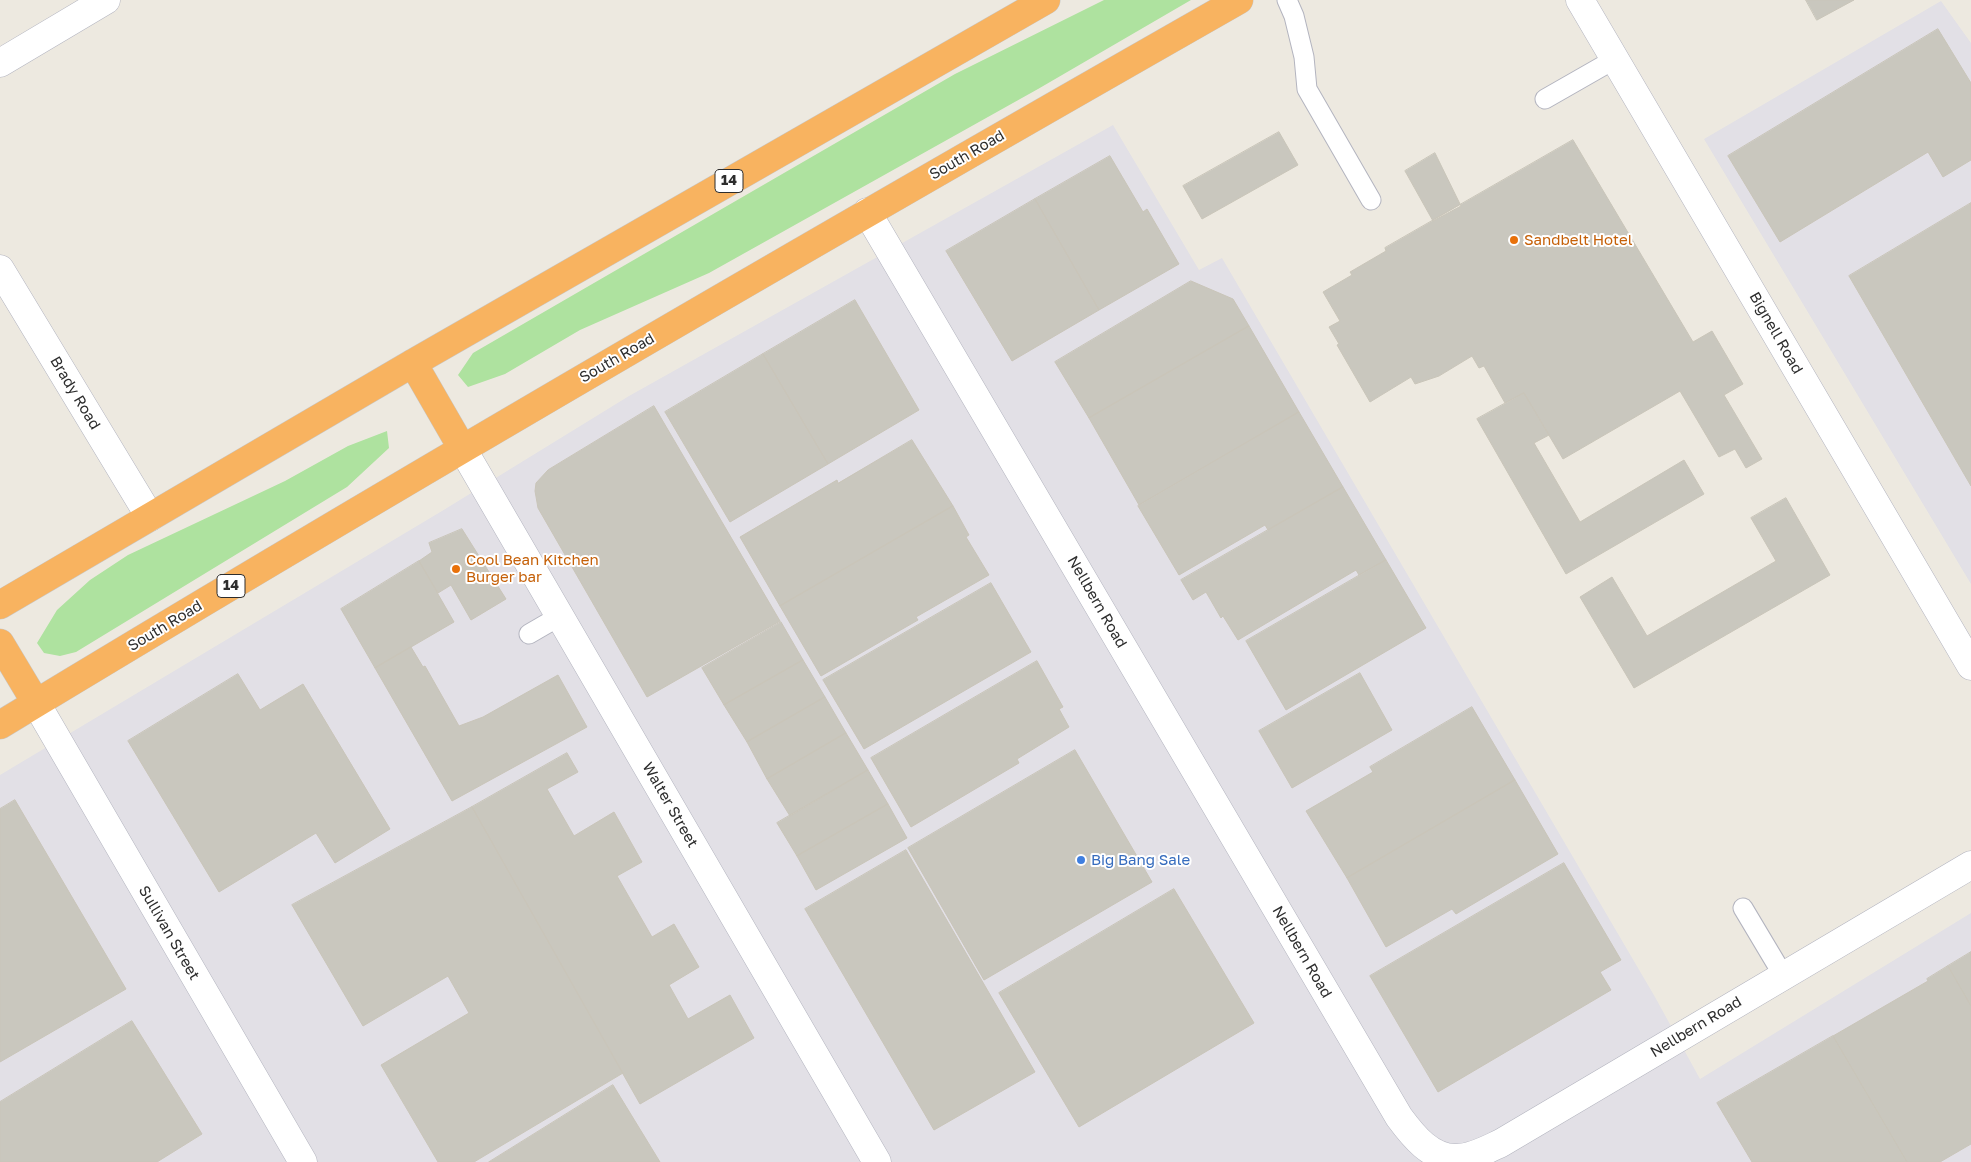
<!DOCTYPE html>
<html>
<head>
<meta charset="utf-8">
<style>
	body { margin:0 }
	canvas { display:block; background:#ede9e0 }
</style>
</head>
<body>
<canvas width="1971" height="1162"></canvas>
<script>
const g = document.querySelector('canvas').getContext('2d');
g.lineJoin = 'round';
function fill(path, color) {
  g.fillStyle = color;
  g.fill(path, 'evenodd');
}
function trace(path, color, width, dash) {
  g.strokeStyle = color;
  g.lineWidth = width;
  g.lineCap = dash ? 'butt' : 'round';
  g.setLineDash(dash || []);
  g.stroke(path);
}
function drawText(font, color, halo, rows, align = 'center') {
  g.font = font + ' "Golos Text",sans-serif';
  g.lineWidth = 4;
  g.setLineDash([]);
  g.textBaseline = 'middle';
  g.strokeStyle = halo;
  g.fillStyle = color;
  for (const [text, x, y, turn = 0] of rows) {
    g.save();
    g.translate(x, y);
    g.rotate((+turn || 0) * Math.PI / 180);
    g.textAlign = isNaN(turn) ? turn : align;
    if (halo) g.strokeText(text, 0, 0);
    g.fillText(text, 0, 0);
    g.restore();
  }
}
fill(new Path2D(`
	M 1941,1 L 1971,43 L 1971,584 L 1704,139 Z
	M 1113,125 L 1199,270 L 1222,258 L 1655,997 L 1700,1079 L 1971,913 L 1971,1162 L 0,1162 L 0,775 L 442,511 L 629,396 Z`), '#e2e0e6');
fill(new Path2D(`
	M 1104,0 L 1191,0 L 1038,89 L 709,273 L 580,330 L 505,374 L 468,387 L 458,375 L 473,353 L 955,74 Z
	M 387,431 L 389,448 L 347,487 L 76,652 L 60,656 L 44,653 L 37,643 L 57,610 L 90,580 L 128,555 L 285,481 L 348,446 Z`), '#aee29f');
const building = new Path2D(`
	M 1806,0 L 1854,0 L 1817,20 Z
	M 1938,29 L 1971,83 L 1971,160 L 1943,177 L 1928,152 L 1780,242 L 1728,156 Z
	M 1279,132 L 1298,165 L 1202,219 L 1183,186 Z
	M 1573,140 L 1693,342 L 1712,331 L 1743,384 L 1724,395 L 1762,459 L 1746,468 L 1735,449 L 1719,457 L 1680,391 L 1563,459 L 1524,393 L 1505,403 L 1484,366 L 1479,368 L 1472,356 L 1439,376 L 1415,384 L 1411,377 L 1370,402 L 1337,345 L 1339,344 L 1329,327 L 1340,321 L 1323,292 L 1352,275 L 1350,272 L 1386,251 L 1385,248 Z
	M 1435,153 L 1461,206 L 1433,221 L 1405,171 Z
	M 1110,156 L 1143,212 L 1147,209 L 1179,264 L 1099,310 L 1035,199 Z
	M 1035,199 L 1099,310 L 1012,361 L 946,251 Z
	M 1971,203 L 1971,486 L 1849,276 Z
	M 1191,281 L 1233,299 L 1249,326 L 1089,418 L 1055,362 Z
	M 855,300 L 919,410 L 828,464 L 763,354 Z
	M 1249,326 L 1299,412 L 1139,505 L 1089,418 Z
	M 763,354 L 828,464 L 730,522 L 665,412 Z
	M 1524,393 L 1549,435 L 1534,443 L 1580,522 L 1684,460 L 1704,494 L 1566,574 L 1477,419 Z
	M 654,406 L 780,621 L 647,697 L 538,508 L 535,491 L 536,483 L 548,470 Z
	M 1299,412 L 1343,487 L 1268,530 L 1265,525 L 1179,575 L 1138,506 Z
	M 912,440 L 953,506 L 780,606 L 740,537 L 837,480 L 838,483 Z
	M 1343,487 L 1386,560 L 1359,575 L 1356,570 L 1238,640 L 1223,616 L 1221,618 L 1206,592 L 1193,600 L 1181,580 Z
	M 1786,498 L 1830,575 L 1634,688 L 1580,597 L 1612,577 L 1647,636 L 1776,561 L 1751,518 Z
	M 953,506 L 969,535 L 966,537 L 989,575 L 916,617 L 918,620 L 821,676 L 780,606 Z
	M 462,529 L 506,599 L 471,620 L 451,585 L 438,593 L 419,561 L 432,552 L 429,543 Z
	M 1386,560 L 1426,628 L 1286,710 L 1246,641 Z
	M 419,561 L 454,622 L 375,668 L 341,609 Z
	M 991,583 L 1031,652 L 864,749 L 823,680 Z
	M 781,622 L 803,660 L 724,705 L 702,668 Z
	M 411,647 L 423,667 L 425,666 L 459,726 L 483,717 L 558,675 L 587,727 L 452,801 L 375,668 Z
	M 803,660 L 825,697 L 747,742 L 724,705 Z
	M 1037,661 L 1063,707 L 1059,709 L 1069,727 L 1017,759 L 1019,763 L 911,827 L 871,758 Z
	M 1360,673 L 1392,730 L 1292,788 L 1259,731 Z
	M 238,674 L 260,710 L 303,684 L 390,829 L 335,863 L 316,833 L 219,892 L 128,741 Z
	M 825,697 L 846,733 L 767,779 L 747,742 Z
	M 1472,707 L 1515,780 L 1347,878 L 1306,811 L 1373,772 L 1370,767 Z
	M 846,733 L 868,770 L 790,816 L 767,779 Z
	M 1075,750 L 1152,882 L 984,980 L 908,848 Z
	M 567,753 L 578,772 L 547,789 L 574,836 L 614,812 L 642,862 L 617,876 L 652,937 L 674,924 L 699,967 L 669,985 L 688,1019 L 730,995 L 754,1038 L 640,1104 L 472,807 Z
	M 868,770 L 888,804 L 797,856 L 777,823 Z
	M 1515,780 L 1558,854 L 1456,914 L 1452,909 L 1386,947 L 1347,878 Z
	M 15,800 L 126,989 L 0,1062 L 0,809 Z
	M 888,804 L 907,838 L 816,890 L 797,856 Z
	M 472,807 L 623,1073 L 474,1162 L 438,1162 L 381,1065 L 469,1013 L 448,976 L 363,1026 L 292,905 Z
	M 906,850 L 1035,1072 L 934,1130 L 805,909 Z
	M 1564,863 L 1621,960 L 1600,972 L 1611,990 L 1438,1092 L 1370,976 Z
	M 1174,889 L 1254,1023 L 1079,1127 L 999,993 Z
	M 1971,952 L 1971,1006 L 1948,966 Z
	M 1948,966 L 1971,1006 L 1971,1144 L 1940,1162 L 1907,1162 L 1833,1036 L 1928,981 L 1927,979 Z
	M 132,1021 L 202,1134 L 157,1162 L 0,1162 L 0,1102 Z
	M 1833,1036 L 1907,1162 L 1752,1162 L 1717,1103 Z
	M 613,1085 L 660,1162 L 489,1162 Z`);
fill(building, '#c9c7be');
trace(building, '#c9c5b9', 1);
const lane = new Path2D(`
	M 1287,0 L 1294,16 L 1304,57 L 1307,89 L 1371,200
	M 1545,99 L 1615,59
	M 529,634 L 560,616
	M 1743,908 L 1783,975`);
const street = new Path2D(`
	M 1580,0 L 1971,666
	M 0,63 L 106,0
	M 867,212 L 1399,1117 C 1413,1136 1431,1159 1457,1158 C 1472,1158 1488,1149 1501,1143 L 1971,865
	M 0,269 L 150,517
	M 462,448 L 877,1162
	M 36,703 L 303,1162`);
const highway = new Path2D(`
	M 413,363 L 462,448
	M 0,605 L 413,363 L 1046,0
	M 0,643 L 36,703
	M 0,725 C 409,477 823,237 1239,0`);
trace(lane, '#b3b4bf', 21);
trace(street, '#b3b4bf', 29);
trace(highway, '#c8c8c8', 29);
trace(lane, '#fff', 19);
trace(street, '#fff', 28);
trace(highway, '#f8b360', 28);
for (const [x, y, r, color] of [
	[1514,240,5,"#e8710a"],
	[456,569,5,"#e8710a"],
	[1081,860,5,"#3f7fe0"]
]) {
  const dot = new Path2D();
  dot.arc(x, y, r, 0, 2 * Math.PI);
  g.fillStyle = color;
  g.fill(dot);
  trace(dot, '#fff', 2);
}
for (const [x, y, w] of [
	[729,181,28],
	[231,586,28]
]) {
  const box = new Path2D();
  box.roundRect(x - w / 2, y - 11.5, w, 23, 4);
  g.fillStyle = '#fff';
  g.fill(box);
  trace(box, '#2d2d2d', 1);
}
drawText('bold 14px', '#2d2d2d', null, [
	["14",729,181],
	["14",231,586]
]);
drawText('15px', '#2d2d2d', '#fff', [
	["South Road",967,155,-30],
	["Bignell Road",1776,333,60],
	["South Road",617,358,-30],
	["Brady Road",75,393,59],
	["Nellbern Road",1097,602,60],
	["South Road",165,626,-31],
	["Walter Street",670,805,60],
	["Sullivan Street",169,933,60],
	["Nellbern Road",1302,952,60],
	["Nellbern Road",1696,1027,-31]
]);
drawText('15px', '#c56008', '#fff', [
	["Sandbelt Hotel",1524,240],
	["Cool Bean Kitchen",466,560],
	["Burger bar",466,577]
], 'left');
drawText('15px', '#366cbe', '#fff', [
	["Big Bang Sale",1091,860]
], 'left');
</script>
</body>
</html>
